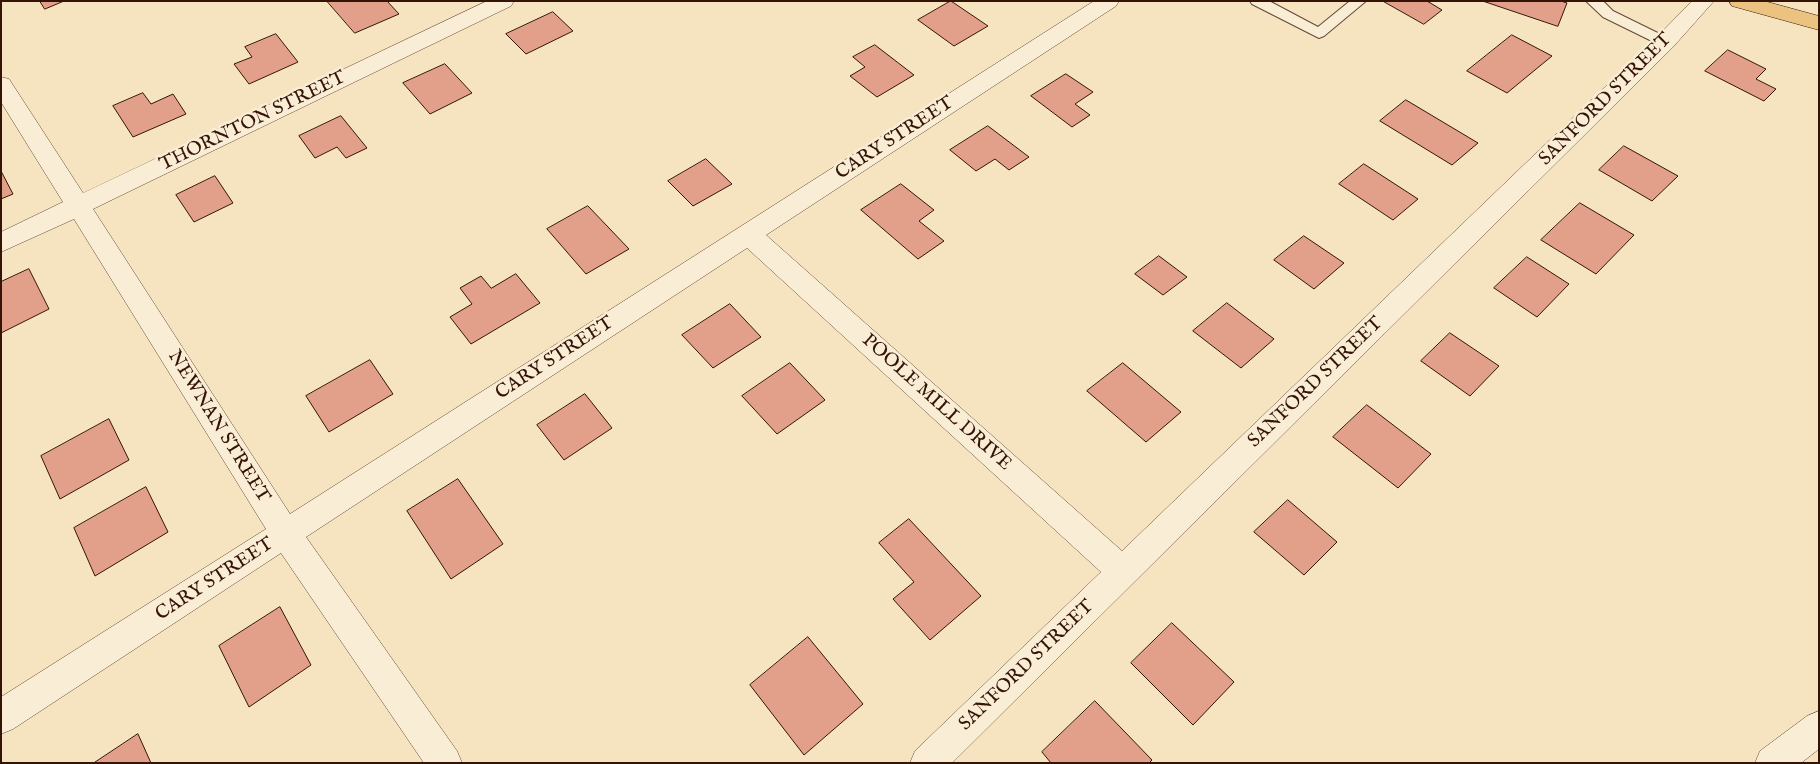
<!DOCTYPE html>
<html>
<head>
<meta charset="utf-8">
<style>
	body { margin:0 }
	#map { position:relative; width:1820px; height:764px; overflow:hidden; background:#f6e3bf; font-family:"IM FELL English",serif }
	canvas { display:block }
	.frame { position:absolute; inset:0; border:2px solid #351408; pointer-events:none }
</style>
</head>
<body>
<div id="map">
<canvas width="1820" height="764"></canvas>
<div class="frame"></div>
</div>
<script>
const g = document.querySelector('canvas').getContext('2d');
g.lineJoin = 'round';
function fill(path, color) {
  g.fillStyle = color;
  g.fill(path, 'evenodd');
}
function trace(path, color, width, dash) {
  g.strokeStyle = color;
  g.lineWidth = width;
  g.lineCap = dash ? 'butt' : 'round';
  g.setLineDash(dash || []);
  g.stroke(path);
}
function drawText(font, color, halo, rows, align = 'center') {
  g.font = font + ' "IM FELL English",serif';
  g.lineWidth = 5;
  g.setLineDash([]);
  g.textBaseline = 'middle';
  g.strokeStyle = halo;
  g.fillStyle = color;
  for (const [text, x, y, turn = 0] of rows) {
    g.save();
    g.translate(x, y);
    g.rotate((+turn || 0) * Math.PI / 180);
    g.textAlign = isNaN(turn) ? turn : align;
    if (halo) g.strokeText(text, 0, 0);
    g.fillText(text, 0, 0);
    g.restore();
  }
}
const building = new Path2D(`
	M 40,1 L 64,1 L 45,9 Z
	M 327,1 L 387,1 L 399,14 L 355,33 Z
	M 951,1 L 988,26 L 954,46 L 918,20 Z
	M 1383,1 L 1427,1 L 1442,10 L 1424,24 Z
	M 1483,1 L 1561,1 L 1567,3 L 1558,26 Z
	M 553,12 L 573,31 L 526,54 L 506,34 Z
	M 276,34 L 298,62 L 249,84 L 234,64 L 252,57 L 245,47 Z
	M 1512,35 L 1552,56 L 1507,93 L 1467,71 Z
	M 875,45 L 914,75 L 877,97 L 850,76 L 865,67 L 853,57 Z
	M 1728,50 L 1766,69 L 1756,79 L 1776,89 L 1764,101 L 1705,71 Z
	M 445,64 L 472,93 L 430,114 L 403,83 Z
	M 1066,74 L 1093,92 L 1075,104 L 1090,115 L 1072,127 L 1031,96 Z
	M 143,93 L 151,104 L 173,94 L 186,114 L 133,137 L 113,106 Z
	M 1406,100 L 1478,143 L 1452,165 L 1380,121 Z
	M 341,116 L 367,148 L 346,158 L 337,147 L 315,158 L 299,136 Z
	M 988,126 L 1029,157 L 1009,170 L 995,159 L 976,171 L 950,150 Z
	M 1624,146 L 1678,176 L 1652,201 L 1599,170 Z
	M 706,159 L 732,184 L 693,206 L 668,181 Z
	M 1364,164 L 1418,199 L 1393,220 L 1339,184 Z
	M 1,171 L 13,194 L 1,199 Z
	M 215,176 L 233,203 L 194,222 L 176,195 Z
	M 901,184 L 934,210 L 919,221 L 944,241 L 918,259 L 861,210 Z
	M 1580,203 L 1634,235 L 1596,274 L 1541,240 Z
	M 588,206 L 629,249 L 586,274 L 547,229 Z
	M 1304,236 L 1344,263 L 1314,289 L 1274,260 Z
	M 1159,256 L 1187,277 L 1163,295 L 1135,274 Z
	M 1527,257 L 1569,284 L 1537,317 L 1494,288 Z
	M 29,269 L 49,309 L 1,333 L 1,282 Z
	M 516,274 L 540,303 L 471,344 L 450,317 L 472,304 L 460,288 L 481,276 L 491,288 Z
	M 1227,303 L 1274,339 L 1241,368 L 1193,331 Z
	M 730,304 L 761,337 L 713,368 L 682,335 Z
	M 1450,333 L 1499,366 L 1470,396 L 1421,361 Z
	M 370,360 L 393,394 L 329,432 L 306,396 Z
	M 790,363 L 825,400 L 777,434 L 742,396 Z
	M 1123,363 L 1181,412 L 1146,442 L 1087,391 Z
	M 585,394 L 612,428 L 564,460 L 537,425 Z
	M 1367,405 L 1431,454 L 1398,488 L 1333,437 Z
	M 109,419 L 129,460 L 60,499 L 41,456 Z
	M 458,479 L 503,544 L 451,579 L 407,511 Z
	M 146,487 L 168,532 L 95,576 L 74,528 Z
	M 1288,500 L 1337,542 L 1304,575 L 1254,532 Z
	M 909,519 L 981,596 L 930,640 L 893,599 L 914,582 L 879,543 Z
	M 280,607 L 311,665 L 249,707 L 219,646 Z
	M 1172,623 L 1234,682 L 1193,725 L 1131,663 Z
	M 808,637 L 863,704 L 804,755 L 750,685 Z
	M 1095,701 L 1152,760 L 1149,763 L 1051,763 L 1042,752 Z
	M 138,734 L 151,763 L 94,763 Z`);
fill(building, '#e2a08a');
trace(building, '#351408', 1);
const lane = new Path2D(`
	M 1250,1 L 1269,1 L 1318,27 L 1350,1 L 1366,1 L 1324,36 L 1319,38 L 1252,4 Z
	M 1586,1 L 1603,1 L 1613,11 L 1670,39 L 1672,42 L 1670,45 L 1660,45 L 1603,17 Z`);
const street = new Path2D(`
	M 487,1 L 514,1 L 511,6 L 93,209 L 290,514 L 1094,1 L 1119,1 L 1116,6 L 766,235 L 1122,551 L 1657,37 L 1692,1 L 1714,1 L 1673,47 L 952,763 L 910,763 L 915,751 L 1101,572 L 747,248 L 306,537 L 457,751 L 462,763 L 424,763 L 281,553 L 13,729 L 1,734 L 1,697 L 266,529 L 74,219 L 1,252 L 1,232 L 63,202 L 1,102 L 1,77 L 9,79 L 83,193 Z
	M 1819,711 L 1819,749 L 1801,763 L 1755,763 L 1760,751 L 1807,716 Z`);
const primary = new Path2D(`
	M 1729,1 L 1764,1 L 1819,16 L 1819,30 L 1732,6 Z`);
trace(lane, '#654836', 2);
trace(street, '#654836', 1);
trace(primary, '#351408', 1);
fill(lane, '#f9edd5');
fill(street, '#f9edd5');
fill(primary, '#ebc280');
drawText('19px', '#351408', '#f9edd5', [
	["SANFORD STREET",1606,100,-45],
	["THORNTON STREET",253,122,-26],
	["CARY STREET",895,139,-33],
	["CARY STREET",555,359,-33],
	["SANFORD STREET",1316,383,-44],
	["POOLE MILL DRIVE",936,403,42],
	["NEWNAN STREET",218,427,58],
	["CARY STREET",215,580,-33],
	["SANFORD STREET",1027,666,-44]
]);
</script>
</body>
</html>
